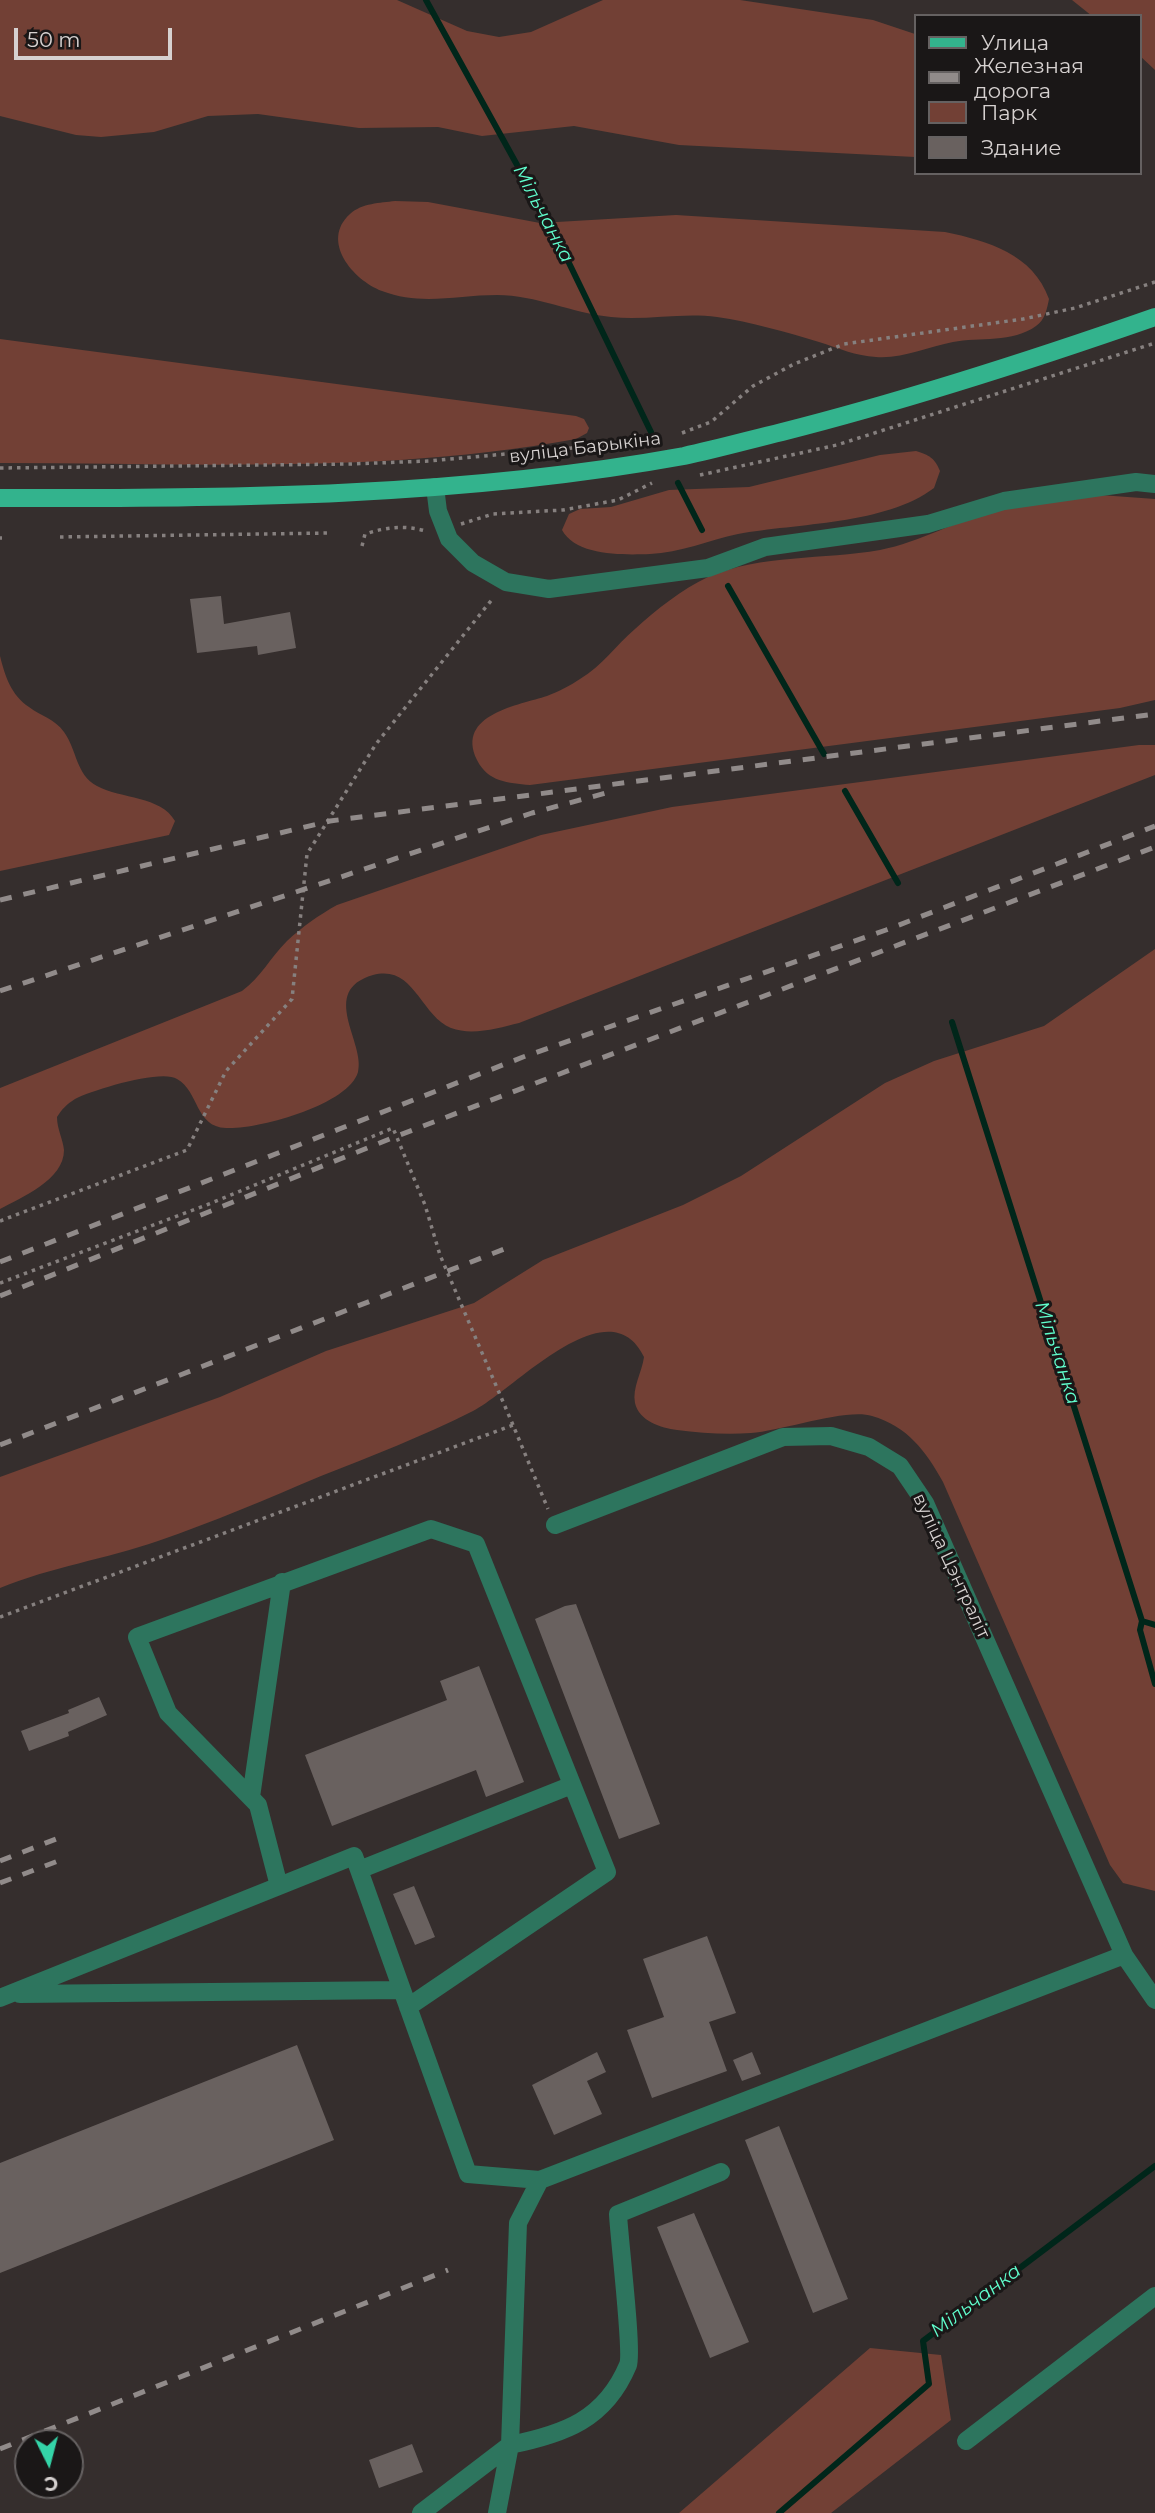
<!DOCTYPE html>
<html>
<head>
<meta charset="utf-8">
<style>
	body { margin:0 }
	#map { position:relative; width:1155px; height:2513px; overflow:hidden; background:#352e2d; font-family:Montserrat,sans-serif }
	canvas { display:block }
	.legend { position:absolute; left:914px; top:14px; width:228px; height:161px; box-sizing:border-box; background:#1a1717; border:2px solid #656161; margin:0; padding:9px 12px; list-style:none; font-size:21px; color:#d6d1d0 }
	.legend li { display:flex; align-items:center; gap:14px; height:35px }
	.legend b { width:35px; border:2px solid #656161 }
	.north { position:absolute; left:14px; top:2429px; width:70px; height:70px; box-sizing:border-box; background:#1a1717; border:2px solid #656161; border-radius:50%; rotate:174deg; font-size:19px; font-weight:700; line-height:28px; text-align:center; color:#d6d1d0 }
	.north::after { content:''; display:block; margin:auto; width:24px; height:32px; background:#34d4a8; clip-path:polygon(50% 0,100% 100%,50% 72%,0 100%) }
	.scale { position:absolute; left:14px; top:28px; width:158px; height:32px; box-sizing:border-box; border:4px solid #d6d1d0; border-top:0; padding-left:9px; font-size:21px; line-height:24px; white-space:nowrap; color:#d6d1d0; -webkit-text-stroke:5px #1a1717; paint-order:stroke }
</style>
</head>
<body>
<div id="map">
<canvas width="1155" height="2513"></canvas>
<ul class="legend">
<li><b style="height:9px;background:#33b38d"></b>Улица</li>
<li><b style="height:9px;background:#918b8a"></b>Железная дорога</li>
<li><b style="height:19px;background:#724035"></b>Парк</li>
<li><b style="height:19px;background:#69615f"></b>Здание</li>
</ul>
<div class="north">С</div>
<div class="scale">50 m</div>
</div>
<script>
const g = document.querySelector('canvas').getContext('2d');
g.lineJoin = 'round';
function fill(path, color) {
  g.fillStyle = color;
  g.fill(path, 'evenodd');
}
function trace(path, color, width, dash) {
  g.strokeStyle = color;
  g.lineWidth = width;
  g.lineCap = dash ? 'butt' : 'round';
  g.setLineDash(dash || []);
  g.stroke(path);
}
function drawText(font, color, halo, rows, align = 'center') {
  g.font = font + ' Montserrat,sans-serif';
  g.lineWidth = 6;
  g.setLineDash([]);
  g.textBaseline = 'middle';
  g.strokeStyle = halo;
  g.fillStyle = color;
  for (const [text, x, y, turn = 0] of rows) {
    g.save();
    g.translate(x, y);
    g.rotate((+turn || 0) * Math.PI / 180);
    g.textAlign = isNaN(turn) ? turn : align;
    if (halo) g.strokeText(text, 0, 0);
    g.fillText(text, 0, 0);
    g.restore();
  }
}
fill(new Path2D(`
	M 0,0 L 397,0 L 467,31 L 499,37 L 531,32 L 603,0 L 740,0 L 873,20 L 915,34 L 915,157 L 679,145 L 574,126 L 482,136 L 438,127 L 359,128 L 258,114 L 208,116 L 154,132 L 101,137 L 76,135 L 0,116 Z
	M 1072,0 L 1155,0 L 1155,70 L 1139,55 L 1139,16 L 1092,16 Z
	M 395,201 L 428,202 L 540,223 L 676,215 L 945,232 C 988,241 1033,254 1049,299 C 1047,309 1045,320 1036,326 C 1013,343 979,337 953,342 C 928,347 902,359 876,357 C 856,356 838,348 819,342 C 786,332 751,322 717,317 C 681,312 646,321 611,317 C 572,313 536,295 497,295 C 457,295 421,306 382,291 C 353,280 320,241 350,214 C 362,203 380,203 395,201 Z
	M 0,339 L 576,416 L 584,419 L 589,428 L 587,433 L 576,439 C 387,474 191,463 0,463 Z
	M 916,451 C 929,455 935,458 940,471 L 934,488 C 885,525 797,523 738,534 C 709,540 680,553 650,554 C 623,555 576,556 562,530 L 569,514 L 580,509 L 611,507 L 669,490 L 749,487 L 880,455 Z
	M 1100,495 L 1155,499 L 1155,700 L 1120,708 L 530,785 C 508,783 488,782 477,760 C 455,714 520,705 547,696 C 558,692 571,685 580,679 C 602,666 616,645 635,629 C 656,610 682,589 708,577 C 761,554 824,560 880,550 C 921,542 956,520 995,511 C 1029,502 1066,500 1100,495 Z
	M 0,656 C 5,676 11,695 29,707 C 41,716 55,719 64,732 C 77,750 76,775 97,786 C 121,799 161,796 175,821 L 169,835 L 0,871 Z
	M 1139,745 L 1155,745 L 1155,775 L 519,1023 C 499,1028 472,1036 451,1028 C 420,1015 414,964 373,975 C 318,991 366,1043 358,1072 C 349,1105 256,1130 226,1128 C 195,1127 199,1091 177,1079 C 161,1069 93,1090 75,1099 C 67,1104 62,1109 57,1117 C 57,1129 63,1139 64,1150 C 64,1180 22,1197 0,1209 L 0,1088 L 242,991 C 261,977 270,958 287,941 C 302,927 319,915 337,905 L 541,835 L 672,807 Z
	M 1155,949 L 1155,1891 L 1123,1883 L 1110,1865 L 943,1482 C 926,1451 907,1426 872,1416 C 846,1408 782,1431 751,1433 C 726,1435 701,1433 677,1430 C 661,1428 639,1421 635,1403 C 632,1388 642,1372 644,1357 C 609,1284 514,1390 473,1411 C 423,1436 372,1456 321,1476 C 267,1499 213,1522 158,1541 C 106,1559 51,1567 0,1588 L 0,1477 L 220,1397 L 326,1351 L 474,1303 L 543,1260 L 683,1205 L 741,1176 L 885,1083 L 934,1061 L 1044,1026 Z
	M 870,2348 L 941,2355 L 951,2420 L 831,2513 L 679,2513 Z`), '#724035');
trace(new Path2D(`
	M 426,0 L 553,230 L 651,432
	M 678,483 L 702,530
	M 728,586 L 824,754
	M 845,791 L 898,883
	M 952,1022 L 1142,1621 L 1140,1630 L 1155,1684
	M 1142,1621 L 1155,1625
	M 779,2513 L 929,2384 L 923,2341 L 1155,2166`), '#00261a', 6);
fill(new Path2D(`
	M 221,596 L 224,624 L 290,612 L 296,648 L 258,655 L 257,646 L 197,653 L 190,599 Z
	M 576,1604 L 660,1824 L 619,1839 L 535,1619 L 565,1606 Z
	M 479,1666 L 524,1782 L 486,1797 L 476,1770 L 332,1826 L 305,1755 L 447,1700 L 440,1681 Z
	M 99,1697 L 107,1715 L 68,1732 L 69,1736 L 29,1751 L 21,1731 L 69,1713 L 68,1710 Z
	M 414,1886 L 435,1937 L 415,1945 L 393,1894 Z
	M 707,1936 L 736,2013 L 709,2022 L 727,2071 L 652,2098 L 627,2030 L 664,2017 L 643,1959 Z
	M 297,2045 L 334,2140 L 0,2273 L 0,2163 Z
	M 597,2052 L 606,2072 L 587,2081 L 602,2114 L 554,2135 L 532,2085 Z
	M 752,2052 L 761,2074 L 742,2081 L 733,2060 Z
	M 779,2126 L 848,2299 L 813,2313 L 745,2140 Z
	M 694,2213 L 749,2342 L 710,2358 L 657,2227 Z
	M 412,2444 L 423,2472 L 379,2488 L 369,2460 Z`), '#69615f');
trace(new Path2D(`
	M 682,433 L 711,422 L 753,386 L 794,364 L 844,344 L 1023,319 L 1075,308 L 1155,282
	M 0,468 L 350,464 L 429,461 L 626,443
	M 700,475 L 837,445 L 1155,343
	M 461,524 L 493,514 L 563,510 L 618,500 L 652,483
	M 60,537 L 328,533
	M 0,538 L 2,538
	M 362,546 L 365,534 C 387,527 404,525 426,531
	M 0,1221 L 187,1150 L 226,1071 L 292,999 L 307,854 L 376,744 L 494,597
	M 0,1283 L 209,1204 L 393,1128 L 425,1205 L 440,1255 L 513,1425
	M 0,1617 L 513,1425 L 548,1509`), '#86807f', 3.5, [3.5, 5]);
trace(new Path2D(`
	M 435,487 L 438,511 L 449,539 L 473,563 L 506,582 L 549,589 L 708,568 L 765,547 L 928,524 L 1004,501 L 1136,482 L 1155,484
	M 555,1525 L 783,1437 L 831,1436 L 869,1447 L 900,1466 L 925,1503 L 1124,1955 L 1155,2000
	M 251,1797 L 282,1582
	M 359,1870 L 572,1785
	M 279,1886 L 258,1805 L 168,1713 L 137,1637 L 431,1529 L 476,1544 L 607,1872 L 408,2007
	M 20,1994 L 402,1990
	M 0,1998 L 354,1856 L 468,2174 L 540,2180
	M 966,2441 L 1155,2296
	M 421,2513 L 510,2445 L 518,2223 L 540,2180 L 1124,1955
	M 497,2513 L 510,2445 C 564,2434 605,2420 628,2365 C 633,2352 619,2237 618,2214 L 721,2172`), '#2d755e', 18);
trace(new Path2D(`
	M 0,498 C 228,499 459,497 684,456 C 717,449 749,440 782,432 C 908,400 1032,360 1155,317`), '#33b38d', 18);
trace(new Path2D(`
	M 0,900 L 330,821 L 1155,714
	M 0,991 L 532,813 L 606,793
	M 0,1262 L 523,1057 L 886,930 L 1155,826
	M 0,1296 L 397,1136 L 1155,847
	M 0,1445 L 507,1248
	M 0,1861 L 56,1839
	M 0,1883 L 66,1858
	M 0,2449 L 448,2270`), '#918b8a', 5, [12, 12]);
drawText('18px', '#d6d1d0', '#1a1717', [
	["вуліца Барыкіна",585,448,-7],
	["вуліца Цэнтраліт",951,1566,65]
]);
drawText('italic 19px', '#60fecd', '#1a1717', [
	["Мільчанка",543,214,62],
	["Мільчанка",1057,1353,72],
	["Мільчанка",976,2301,-37]
]);
</script>
</body>
</html>
